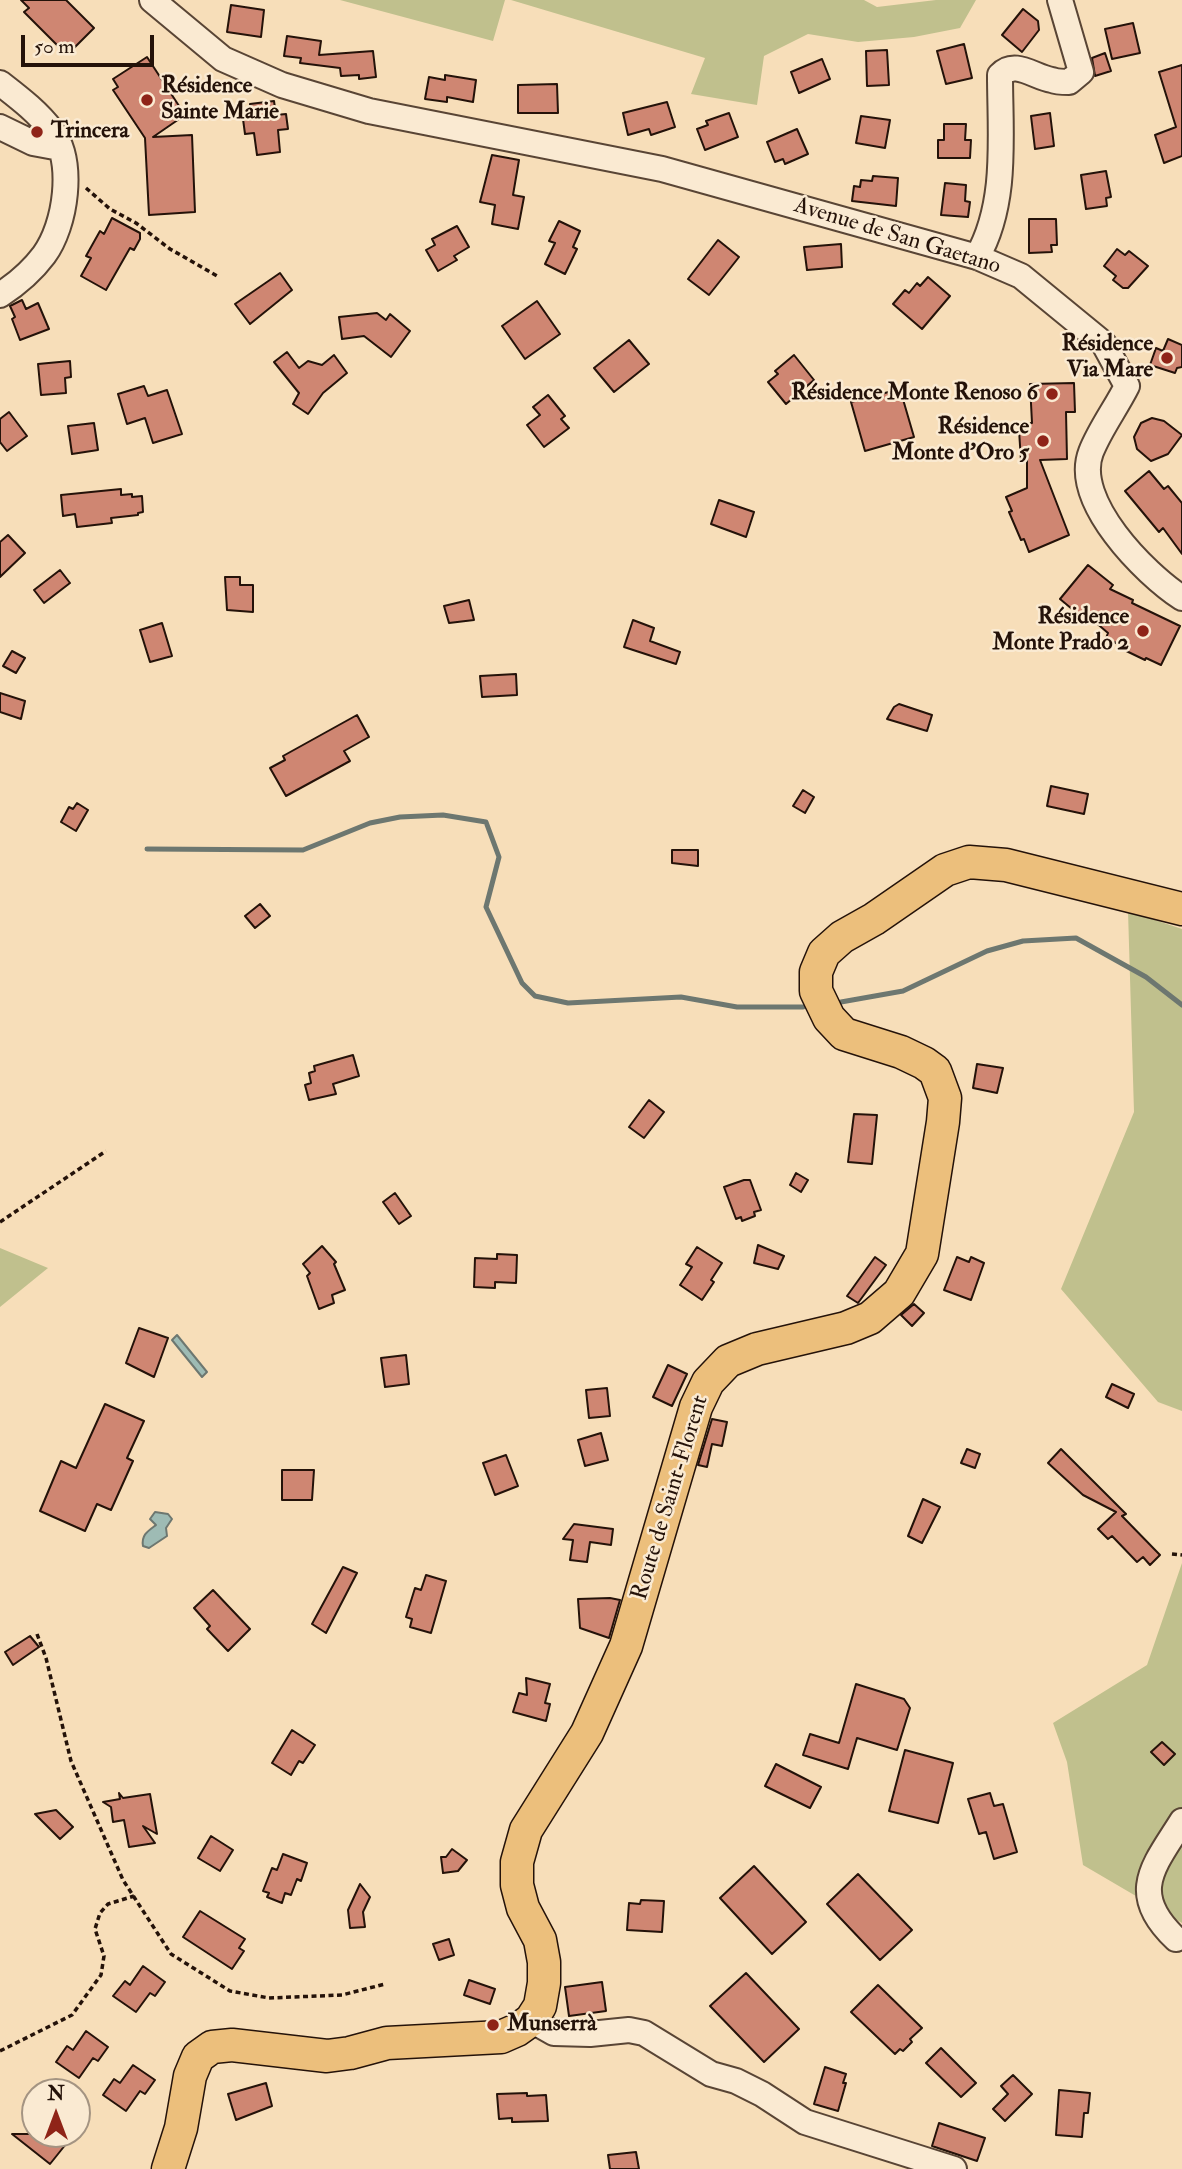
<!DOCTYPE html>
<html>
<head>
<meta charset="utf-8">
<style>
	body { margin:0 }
	#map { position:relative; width:1182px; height:2169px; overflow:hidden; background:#f7deb9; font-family:"IM FELL Double Pica",serif }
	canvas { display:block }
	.north { position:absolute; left:21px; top:2078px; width:70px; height:70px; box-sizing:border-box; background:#faead2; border:2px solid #a49482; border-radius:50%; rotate:0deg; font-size:19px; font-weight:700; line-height:28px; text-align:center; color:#241209 }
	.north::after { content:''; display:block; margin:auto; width:24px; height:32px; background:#8f2418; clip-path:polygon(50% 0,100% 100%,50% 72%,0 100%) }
	.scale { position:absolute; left:21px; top:35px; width:133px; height:32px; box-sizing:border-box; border:4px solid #241209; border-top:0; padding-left:9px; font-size:21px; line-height:24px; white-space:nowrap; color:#241209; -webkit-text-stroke:5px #faead2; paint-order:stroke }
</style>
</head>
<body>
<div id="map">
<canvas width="1182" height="2169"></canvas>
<div class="north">N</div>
<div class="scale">50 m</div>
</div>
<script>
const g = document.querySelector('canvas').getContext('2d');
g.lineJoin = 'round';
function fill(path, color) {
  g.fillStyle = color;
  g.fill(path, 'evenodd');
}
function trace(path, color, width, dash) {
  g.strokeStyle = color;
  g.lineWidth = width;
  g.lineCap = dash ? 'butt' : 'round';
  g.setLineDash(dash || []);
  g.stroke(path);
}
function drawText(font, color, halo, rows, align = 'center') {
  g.font = font + ' "IM FELL Double Pica",serif';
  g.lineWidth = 5;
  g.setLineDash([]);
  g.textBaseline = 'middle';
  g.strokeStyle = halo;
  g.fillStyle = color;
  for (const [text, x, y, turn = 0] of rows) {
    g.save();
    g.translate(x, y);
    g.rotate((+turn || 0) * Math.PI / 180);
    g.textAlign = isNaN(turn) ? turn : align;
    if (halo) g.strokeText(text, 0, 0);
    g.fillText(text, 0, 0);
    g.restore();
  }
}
fill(new Path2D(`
	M 340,0 L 505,0 L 493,41 Z
	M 511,0 L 864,0 L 877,7 L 936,0 L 976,0 L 960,28 L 914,37 L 858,42 L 808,34 L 764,56 L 757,105 L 691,94 L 705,58 Z
	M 1128,911 L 1182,929 L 1182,1411 L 1158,1402 L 1061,1289 L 1134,1112 Z
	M 0,1248 L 48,1268 L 0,1307 Z
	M 1182,1563 L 1182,1923 L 1083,1865 L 1067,1762 L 1053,1723 L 1147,1665 Z`), '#c0c08d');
const water = new Path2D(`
	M 177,1335 L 207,1372 L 202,1377 L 172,1340 Z
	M 155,1512 L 168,1514 L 172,1519 L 166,1528 L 167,1536 L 149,1548 L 143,1546 C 141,1535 148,1531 156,1525 L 150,1519 Z`);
fill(water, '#9ebbb4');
trace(water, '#6d7770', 2);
trace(new Path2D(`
	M 147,849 L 303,850 L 370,823 L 400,817 L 443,815 L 486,822 L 499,857 L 486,907 L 522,983 L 535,996 L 568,1003 L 681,997 L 737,1007 L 803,1007
	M 841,1002 L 903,991 L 987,951 L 1023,941 L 1076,938 L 1146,977 L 1182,1005`), '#6d7770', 5);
const building = new Path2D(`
	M 21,0 L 66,0 L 94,28 L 71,51 L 65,45 L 61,49 L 24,12 L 29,8 Z
	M 231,5 L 264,10 L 261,37 L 227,32 Z
	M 1023,9 L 1038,21 L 1039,30 L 1022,52 L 1002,35 Z
	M 1133,23 L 1140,53 L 1112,59 L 1105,29 Z
	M 287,36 L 321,41 L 319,55 L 373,51 L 376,77 L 359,79 L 359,75 L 341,76 L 340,68 L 300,63 L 301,58 L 284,56 Z
	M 964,44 L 972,78 L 946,84 L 937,51 Z
	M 887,50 L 889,85 L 867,86 L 866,51 Z
	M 1105,53 L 1111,71 L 1095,76 L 1092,58 Z
	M 147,57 L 185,115 L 153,137 L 192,135 L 195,212 L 149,215 L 145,138 L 113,90 L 118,87 L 113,79 Z
	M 822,59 L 830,79 L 799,93 L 791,72 Z
	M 1182,65 L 1182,156 L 1164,163 L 1155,135 L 1176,127 L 1159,72 Z
	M 445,75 L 476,80 L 473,102 L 447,97 L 447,102 L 425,99 L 429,77 L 445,80 Z
	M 557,84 L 558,113 L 518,113 L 518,85 Z
	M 274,101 L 276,115 L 286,114 L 288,129 L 278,130 L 280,152 L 257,155 L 254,133 L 245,134 L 243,119 L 252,118 L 250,104 Z
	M 667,102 L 675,127 L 651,135 L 649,129 L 628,135 L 623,113 Z
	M 729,113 L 738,137 L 705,150 L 697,129 L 708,125 L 706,121 Z
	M 1050,113 L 1054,146 L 1035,149 L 1031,116 Z
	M 861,116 L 890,120 L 885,148 L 856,143 Z
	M 944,124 L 966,124 L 965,140 L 971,140 L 970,158 L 938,158 L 938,140 L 944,140 Z
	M 797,129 L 808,154 L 785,164 L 783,159 L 775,162 L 767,142 Z
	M 492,155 L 519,160 L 513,195 L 524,197 L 518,229 L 492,224 L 495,205 L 480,202 Z
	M 1106,171 L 1111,197 L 1106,198 L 1107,206 L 1086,209 L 1081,175 Z
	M 873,176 L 898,178 L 896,206 L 852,201 L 854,186 L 860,187 L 861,180 L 872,181 Z
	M 945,183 L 966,185 L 965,201 L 970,202 L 968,217 L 941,215 Z
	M 112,218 L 140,233 L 140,239 L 134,250 L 130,248 L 106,290 L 81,276 L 91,258 L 86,256 L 100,231 L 104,234 Z
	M 1029,219 L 1056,219 L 1057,245 L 1051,245 L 1052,252 L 1029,253 Z
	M 559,221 L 580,231 L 573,247 L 577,249 L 565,274 L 545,264 L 555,243 L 549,241 Z
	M 457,226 L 469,247 L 454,256 L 457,260 L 438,271 L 426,250 L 435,245 L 432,239 Z
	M 718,240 L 739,257 L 709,295 L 688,279 Z
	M 841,244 L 842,267 L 807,270 L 804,247 Z
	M 1117,249 L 1125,255 L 1129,251 L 1148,266 L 1128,288 L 1123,288 L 1113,280 L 1116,276 L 1104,266 Z
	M 280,273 L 292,290 L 250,324 L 235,304 Z
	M 928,277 L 950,296 L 922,329 L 893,304 L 905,290 L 909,293 L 917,283 L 920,286 Z
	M 22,300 L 26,309 L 38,303 L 49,329 L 20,340 L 12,319 L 15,317 L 10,306 Z
	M 537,301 L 560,334 L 525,359 L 502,326 Z
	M 377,313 L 386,320 L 390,314 L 410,331 L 391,357 L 364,336 L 342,339 L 339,317 Z
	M 1168,339 L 1182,345 L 1182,367 L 1177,368 L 1175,373 L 1150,365 L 1156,348 L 1163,351 Z
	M 629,340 L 649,364 L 614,392 L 594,368 Z
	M 287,352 L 299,368 L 308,361 L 322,365 L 334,355 L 347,373 L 323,393 L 308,414 L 293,404 L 299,393 L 274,362 Z
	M 794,355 L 814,380 L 786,404 L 768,382 L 778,374 L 775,371 Z
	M 70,361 L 71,377 L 65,378 L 66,393 L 41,395 L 38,364 Z
	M 1074,383 L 1075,412 L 1066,412 L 1067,459 L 1040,460 L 1069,535 L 1029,552 L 1024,539 L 1021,540 L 1009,512 L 1012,511 L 1006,497 L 1027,488 L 1027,460 L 1021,461 L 1019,430 L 1026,430 L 1025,423 L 1032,423 L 1030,384 Z
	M 144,386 L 148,396 L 167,390 L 182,434 L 153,443 L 145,418 L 127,424 L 118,394 Z
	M 900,389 L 914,437 L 865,451 L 851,402 Z
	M 548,395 L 565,416 L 561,419 L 569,428 L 544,447 L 527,425 L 540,415 L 533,407 Z
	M 9,412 L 27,436 L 7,451 L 0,442 L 0,419 Z
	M 1152,418 L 1164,421 L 1182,435 L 1168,454 L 1151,461 L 1137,449 L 1134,437 L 1141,423 Z
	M 94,423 L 98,450 L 72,454 L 68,426 Z
	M 1149,471 L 1164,489 L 1168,486 L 1182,503 L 1182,554 L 1163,528 L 1159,532 L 1125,491 Z
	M 121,489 L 121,495 L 132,494 L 132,497 L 142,496 L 143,512 L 138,513 L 138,515 L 111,518 L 112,523 L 77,527 L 75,514 L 63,516 L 61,495 Z
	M 719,500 L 754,512 L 746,537 L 711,524 Z
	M 8,535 L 25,553 L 0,577 L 0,542 Z
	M 1088,565 L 1113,585 L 1110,589 L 1133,600 L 1132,603 L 1180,626 L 1161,665 L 1146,658 L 1145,660 L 1118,647 L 1120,645 L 1106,638 L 1108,633 L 1087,615 L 1084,619 L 1060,599 Z
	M 60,570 L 70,583 L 44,603 L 34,590 Z
	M 225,577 L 240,577 L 240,585 L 253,585 L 253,612 L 227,610 Z
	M 469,600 L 474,620 L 449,623 L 444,606 Z
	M 633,620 L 654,628 L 650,641 L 680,652 L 676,664 L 624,647 Z
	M 162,623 L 172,656 L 150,662 L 140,630 Z
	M 12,651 L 25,658 L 16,673 L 3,666 Z
	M 516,674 L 517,695 L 482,697 L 480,676 Z
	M 0,693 L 25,701 L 21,719 L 0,712 Z
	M 899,704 L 932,715 L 927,731 L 887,719 L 894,707 Z
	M 357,715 L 369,737 L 344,751 L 350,761 L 286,796 L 270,768 L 285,760 L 283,756 Z
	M 1051,786 L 1088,794 L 1084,814 L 1047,806 Z
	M 803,790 L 814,797 L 805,813 L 793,806 Z
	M 77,803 L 88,810 L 76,831 L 61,822 L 69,807 L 73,809 Z
	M 672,850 L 698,850 L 698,866 L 672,863 Z
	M 260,904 L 270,916 L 255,928 L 245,916 Z
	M 353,1055 L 359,1076 L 333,1084 L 336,1094 L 309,1100 L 305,1085 L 311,1083 L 309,1073 L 315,1071 L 314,1066 Z
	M 977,1064 L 1003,1068 L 997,1093 L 973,1088 Z
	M 649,1100 L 664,1112 L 644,1138 L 629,1127 Z
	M 854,1114 L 877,1115 L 872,1164 L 848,1162 Z
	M 796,1173 L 808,1180 L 801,1192 L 790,1185 Z
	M 744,1180 L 750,1180 L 761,1210 L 754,1212 L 755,1216 L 742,1221 L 741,1217 L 736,1219 L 724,1187 Z
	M 395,1193 L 411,1216 L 399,1224 L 383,1202 Z
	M 758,1245 L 784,1256 L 778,1269 L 754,1263 Z
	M 322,1246 L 336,1262 L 334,1264 L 345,1290 L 332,1295 L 334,1303 L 319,1309 L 307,1276 L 310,1273 L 303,1264 Z
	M 697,1247 L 722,1263 L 711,1280 L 714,1282 L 702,1300 L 680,1285 L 692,1267 L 686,1264 Z
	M 497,1254 L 517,1255 L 516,1283 L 495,1282 L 495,1288 L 474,1287 L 475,1258 L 497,1259 Z
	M 875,1257 L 886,1265 L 858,1303 L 847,1296 Z
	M 957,1257 L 969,1262 L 971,1257 L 984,1263 L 971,1300 L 944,1290 Z
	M 914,1304 L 924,1313 L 912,1326 L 901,1315 Z
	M 139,1328 L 168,1338 L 154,1377 L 126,1363 Z
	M 406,1355 L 409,1384 L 385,1387 L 381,1358 Z
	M 668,1365 L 687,1374 L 672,1406 L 653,1397 Z
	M 1112,1384 L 1134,1394 L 1128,1408 L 1106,1397 Z
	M 607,1388 L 610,1416 L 589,1418 L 586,1390 Z
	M 105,1404 L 144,1421 L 127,1458 L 133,1461 L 111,1510 L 97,1504 L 85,1531 L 40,1511 L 61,1461 L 76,1468 Z
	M 712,1419 L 727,1422 L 722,1446 L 712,1444 L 707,1467 L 698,1465 Z
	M 601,1433 L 608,1460 L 585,1466 L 578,1440 Z
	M 967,1449 L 980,1454 L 975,1468 L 961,1463 Z
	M 1061,1449 L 1126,1514 L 1122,1516 L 1160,1555 L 1150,1565 L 1143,1557 L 1137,1562 L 1112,1536 L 1108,1539 L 1098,1529 L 1116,1512 L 1083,1495 L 1048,1463 Z
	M 506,1455 L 518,1486 L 495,1495 L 483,1463 Z
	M 282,1470 L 314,1470 L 312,1500 L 282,1500 Z
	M 923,1499 L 940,1507 L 922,1543 L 908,1536 Z
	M 574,1524 L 613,1529 L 611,1545 L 590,1542 L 587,1562 L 570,1560 L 573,1540 L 563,1539 Z
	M 343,1567 L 357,1573 L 326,1633 L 312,1624 Z
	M 426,1575 L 446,1581 L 431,1633 L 410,1627 L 412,1619 L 406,1617 L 415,1588 L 421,1590 Z
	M 213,1590 L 250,1629 L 228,1651 L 207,1629 L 210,1626 L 194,1608 Z
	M 610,1598 L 620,1600 L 609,1638 L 580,1628 L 578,1599 Z
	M 30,1636 L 39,1647 L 13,1665 L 5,1652 Z
	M 526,1678 L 550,1684 L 545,1703 L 550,1704 L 546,1721 L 513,1712 L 519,1693 L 527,1695 Z
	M 856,1684 L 904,1699 L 910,1708 L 897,1750 L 857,1738 L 848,1769 L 803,1755 L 810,1734 L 839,1743 Z
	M 292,1730 L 315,1745 L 303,1763 L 299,1761 L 291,1775 L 272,1763 Z
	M 1162,1742 L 1175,1754 L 1164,1765 L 1151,1752 Z
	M 905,1750 L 953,1763 L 938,1823 L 889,1811 Z
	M 776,1764 L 821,1787 L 810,1808 L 765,1786 Z
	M 119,1793 L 123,1798 L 150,1794 L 157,1834 L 143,1826 L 155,1843 L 129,1847 L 124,1820 L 113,1822 L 111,1807 L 103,1802 L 120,1799 Z
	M 990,1793 L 994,1806 L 1003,1804 L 1017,1852 L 994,1859 L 986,1832 L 979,1834 L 968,1799 Z
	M 56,1810 L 73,1827 L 60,1839 L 35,1814 Z
	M 211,1836 L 233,1850 L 220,1871 L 198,1858 Z
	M 452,1849 L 467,1860 L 458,1871 L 443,1873 L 441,1857 L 446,1857 Z
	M 283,1854 L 307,1863 L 301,1881 L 297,1879 L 291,1895 L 285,1893 L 282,1903 L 267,1897 L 269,1893 L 263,1891 L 272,1868 L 277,1870 Z
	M 754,1866 L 806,1922 L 772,1954 L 720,1898 Z
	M 858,1874 L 912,1930 L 880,1960 L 827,1904 Z
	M 360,1884 L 370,1897 L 363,1912 L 365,1927 L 350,1928 L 348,1910 Z
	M 641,1900 L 664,1901 L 662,1932 L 627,1930 L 629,1903 L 640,1904 Z
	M 200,1911 L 245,1939 L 239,1948 L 244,1951 L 232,1969 L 183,1937 Z
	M 449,1939 L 454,1955 L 439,1960 L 433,1944 Z
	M 143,1966 L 165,1982 L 155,1996 L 150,1993 L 136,2012 L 113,1996 L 125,1981 L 130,1985 Z
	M 746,1973 L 799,2029 L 764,2062 L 710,2006 Z
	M 469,1980 L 495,1989 L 490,2004 L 464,1995 Z
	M 602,1982 L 606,2011 L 569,2016 L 565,1987 Z
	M 878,1985 L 922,2028 L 910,2039 L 912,2042 L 903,2051 L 900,2049 L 895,2054 L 851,2012 Z
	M 86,2031 L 108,2047 L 98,2061 L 93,2058 L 79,2078 L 56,2062 L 67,2046 L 73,2050 Z
	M 941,2048 L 976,2083 L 961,2097 L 926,2063 Z
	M 133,2065 L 155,2080 L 145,2094 L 140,2091 L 126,2111 L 103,2095 L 114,2079 L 120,2083 Z
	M 825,2067 L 846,2074 L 843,2083 L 846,2083 L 838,2111 L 814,2104 Z
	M 1013,2075 L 1032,2094 L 1005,2121 L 993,2109 L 1008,2094 L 1001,2086 Z
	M 266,2083 L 272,2106 L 236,2120 L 228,2094 Z
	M 1059,2090 L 1090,2093 L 1088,2113 L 1084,2113 L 1082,2137 L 1056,2135 Z
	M 527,2093 L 527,2096 L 546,2095 L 548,2121 L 512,2122 L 512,2118 L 499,2119 L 497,2094 Z
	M 939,2123 L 985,2138 L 977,2161 L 932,2146 Z
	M 12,2134 L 74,2134 L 50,2164 Z
	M 636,2152 L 639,2169 L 610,2169 L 608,2155 Z`);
fill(building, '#cf8672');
trace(building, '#241209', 2);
const minor = new Path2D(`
	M 152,0 L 223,59 L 282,85 L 369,111 L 662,169 L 977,257 L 1021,276 L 1104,344 L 1127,386 C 1116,408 1100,429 1091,452 C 1072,501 1145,574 1182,598
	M 0,83 C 18,97 38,112 52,131 C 75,162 66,225 44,255 C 32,271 17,284 0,295
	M 0,127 L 33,143 L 60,148
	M 977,257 C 1008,203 1000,135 1000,75 C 1015,59 1034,77 1052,80 C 1057,82 1063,82 1069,82 L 1081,72 L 1060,0
	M 1176,1939 C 1127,1893 1154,1866 1182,1821
	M 531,2020 L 554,2033 L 590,2034 L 629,2030 L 644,2033 L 711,2074 L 736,2081 L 762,2094 L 805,2122 L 954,2169`);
const major = new Path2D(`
	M 168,2169 L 181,2128 L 190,2076 L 198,2057 L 212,2047 L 232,2045 L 327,2056 L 350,2053 L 387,2043 L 501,2037 L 517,2030 L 531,2020 L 540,2006 L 544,1983 L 544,1962 L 540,1940 L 523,1908 L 517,1885 L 517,1862 L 526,1830 L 587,1733 L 626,1646 L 696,1407 L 708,1382 L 728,1361 L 757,1349 L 846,1328 L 870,1318 L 899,1293 L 922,1254 L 943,1122 L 945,1098 L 935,1071 L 924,1063 L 901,1052 L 844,1034 L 829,1018 L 816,991 L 816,972 L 824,953 L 842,937 L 874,919 L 945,870 L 969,862 L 1006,865 L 1182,909`);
trace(minor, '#594535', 28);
trace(major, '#241209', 35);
trace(new Path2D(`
	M 86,188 L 110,209 L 136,223 L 170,249 L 219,277
	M 0,1222 L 106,1151
	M 1172,1554 L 1182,1555
	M 37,1634 L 46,1658 L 71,1761 L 123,1880 L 171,1954 L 230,1991 L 269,1998 L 342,1995 L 385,1984
	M 0,2051 L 72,2015 L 101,1975 L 104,1956 L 95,1929 L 100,1913 L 108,1904 L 134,1896`), '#241209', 3.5, [5, 3.5]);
trace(minor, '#faead2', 24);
trace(major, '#ecbf7c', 32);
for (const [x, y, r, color] of [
	[147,100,7,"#8f2418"],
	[37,132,7,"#8f2418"],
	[1167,358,7,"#8f2418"],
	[1052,394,7,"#8f2418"],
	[1043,441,7,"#8f2418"],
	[1143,631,7,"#8f2418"],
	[493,2025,7,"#8f2418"]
]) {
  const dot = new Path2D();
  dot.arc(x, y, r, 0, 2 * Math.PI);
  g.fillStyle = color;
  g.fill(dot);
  trace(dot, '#faead2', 2.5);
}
drawText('bold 23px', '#241209', '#faead2', [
	["Résidence",161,87,"left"],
	["Sainte Marie",161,113,"left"],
	["Trincera",51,132,"left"],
	["Résidence",1153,345],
	["Via Mare",1153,371],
	["Résidence Monte Renoso 6",1038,394],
	["Résidence",1029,428],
	["Monte d'Oro 5",1029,454],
	["Résidence",1129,618],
	["Monte Prado 2",1129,644],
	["Munserrà",507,2025,"left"]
], 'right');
drawText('23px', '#241209', '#faead2', [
	["Avenue de San Gaetano",897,237,17],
	["Route de Saint-Florent",671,1498,-73]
]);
</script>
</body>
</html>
